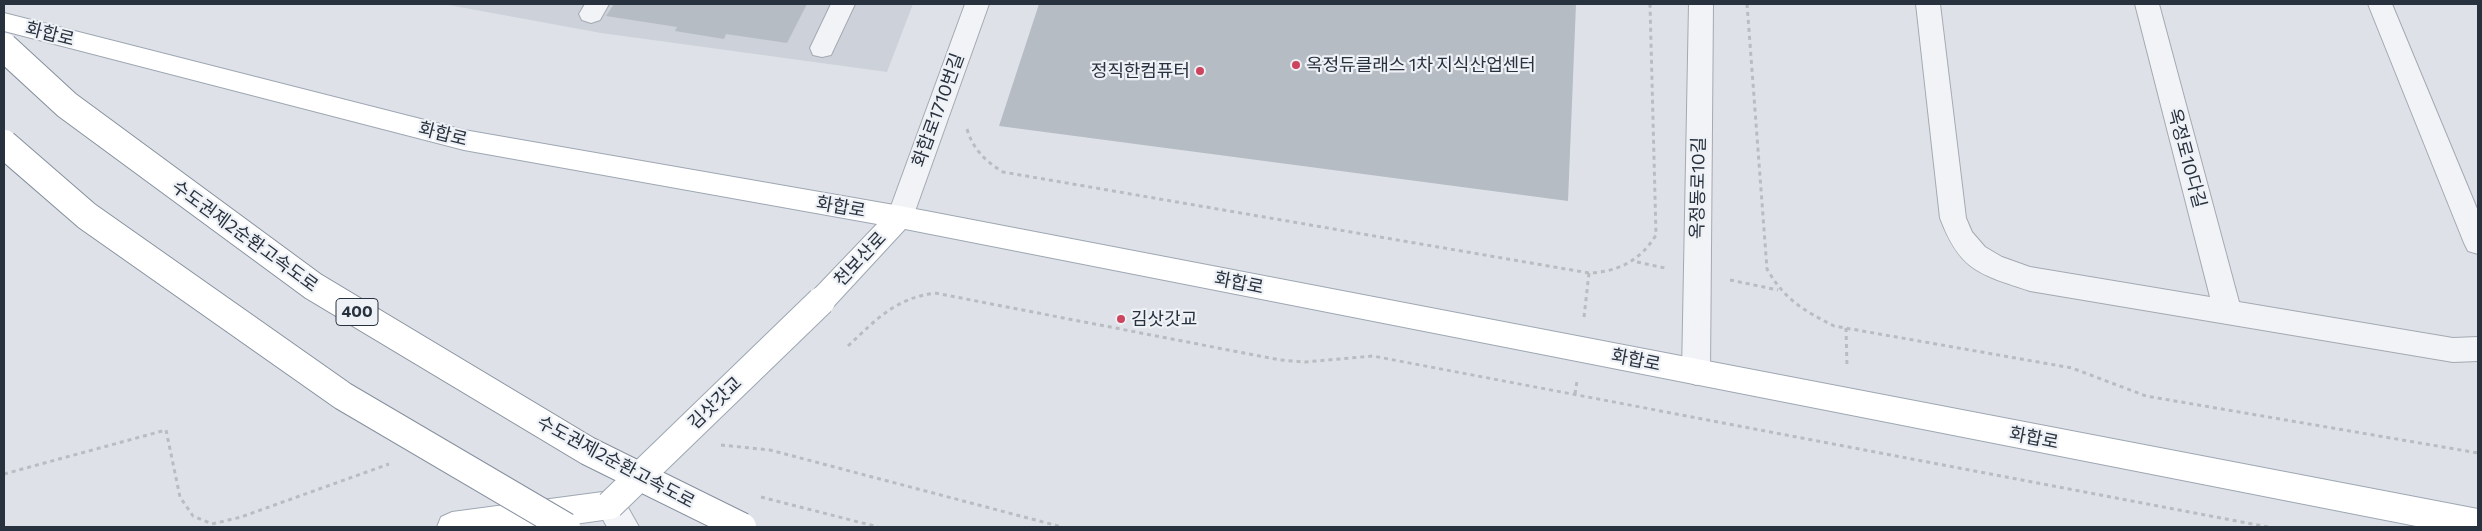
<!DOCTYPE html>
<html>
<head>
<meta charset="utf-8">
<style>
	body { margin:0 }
	#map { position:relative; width:2482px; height:531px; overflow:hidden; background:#dee2e8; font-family:Commissioner,sans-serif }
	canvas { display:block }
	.frame { position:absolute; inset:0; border:5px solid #28313e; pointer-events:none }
</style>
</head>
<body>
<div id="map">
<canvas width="2482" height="531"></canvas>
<div class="frame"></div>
</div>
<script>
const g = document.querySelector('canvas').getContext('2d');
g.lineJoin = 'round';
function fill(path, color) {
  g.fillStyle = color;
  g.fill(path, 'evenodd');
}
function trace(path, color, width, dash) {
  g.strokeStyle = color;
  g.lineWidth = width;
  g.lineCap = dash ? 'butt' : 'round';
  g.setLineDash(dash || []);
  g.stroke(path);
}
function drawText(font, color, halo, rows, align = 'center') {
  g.font = font + ' Commissioner,"Noto Sans KR",sans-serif';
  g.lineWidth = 4.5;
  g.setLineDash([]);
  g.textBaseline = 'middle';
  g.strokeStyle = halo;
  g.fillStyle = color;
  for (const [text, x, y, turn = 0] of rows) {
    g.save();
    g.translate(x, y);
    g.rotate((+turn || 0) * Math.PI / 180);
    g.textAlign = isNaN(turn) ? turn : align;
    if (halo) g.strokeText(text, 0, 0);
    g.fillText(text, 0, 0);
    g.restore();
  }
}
fill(new Path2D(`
	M 443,4 L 913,4 L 887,72 L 601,33 Z`), '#cdd2da');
fill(new Path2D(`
	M 614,4 L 807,4 L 787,43 L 726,34 L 724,39 L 675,31 L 677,27 L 606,16 Z
	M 1039,4 L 1576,4 L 1568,201 L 999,126 Z`), '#b6bcc4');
const minor = new Path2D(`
	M 585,4 L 609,4 L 600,20 L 591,23 L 582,20 L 579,14 Z
	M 831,4 L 855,4 L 831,55 L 822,57 L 813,55 L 810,48 Z
	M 965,4 L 989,4 L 913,217 L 909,225 L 900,228 L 891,225 L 887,217 Z
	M 1689,4 L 1713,4 L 1710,372 L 1706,381 L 1696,385 L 1686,381 L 1682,372 Z
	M 1916,4 L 1940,4 L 1966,218 L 1972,232 L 1985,247 L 2002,257 L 2030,267 L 2210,297 L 2135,4 L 2159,4 L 2239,302 L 2453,338 L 2478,337 L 2478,361 L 2453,362 L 2030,291 C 1979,274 1960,271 1940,218 Z
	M 2368,4 L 2392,4 L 2478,211 L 2478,254 L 2468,251 L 2464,243 Z
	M 610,491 L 621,495 L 639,527 L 607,527 L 595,505 L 599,495 Z`);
const major = new Path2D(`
	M 4,13 L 464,130 L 900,206 L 2478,509 L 2478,527 L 2421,527 L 905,229 L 831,309 L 821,313 L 811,309 L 807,301 L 811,293 L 877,224 L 464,150 L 4,31 Z
	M 610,491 L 621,495 L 625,505 L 621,515 L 610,519 L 554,527 L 437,527 L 441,517 L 452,512 Z`);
trace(minor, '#a4a9b2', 2);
trace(major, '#9ea7b3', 2);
trace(new Path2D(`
	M 1747,4 L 1767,269 C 1785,300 1803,310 1834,326 L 2072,368 L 2146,396 L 2478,453
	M 967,129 C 973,149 985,161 1003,172 L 1589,273 C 1618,272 1641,260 1656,235 L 1650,4
	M 1637,262 L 1665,268
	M 1730,280 L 1778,290
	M 1584,317 L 1589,273
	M 1846,328 L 1847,367
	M 848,346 C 877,319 894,299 935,293 L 1280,360 L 1305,362 L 1373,356 L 2268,527
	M 1575,394 L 1577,381
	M 721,445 L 770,450 L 1062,527
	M 4,474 L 166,430 L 180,497 L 193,516 L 212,524 L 241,517 L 389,464
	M 761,497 L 878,527`), '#b9bdc2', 3, [4, 4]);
fill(minor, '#f1f3f6');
fill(major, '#fff');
const majorBridge = new Path2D(`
	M 610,505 L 821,301`);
const highwayBridge = new Path2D(`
	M 4,47 L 67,105 L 313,286 L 588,451 L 742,527
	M 4,144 L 87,216 L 343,396 L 566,527`);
trace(majorBridge, '#9ea7b3', 30, []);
trace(highwayBridge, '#86909e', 30, []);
trace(majorBridge, '#fff', 28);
trace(highwayBridge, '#fff', 28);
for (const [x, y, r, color] of [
	[1296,65,5,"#cc445d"],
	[1200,71,5,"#cc445d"],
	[1121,319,5,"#cc445d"]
]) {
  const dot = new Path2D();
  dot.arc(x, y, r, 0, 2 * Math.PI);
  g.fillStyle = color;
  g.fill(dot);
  trace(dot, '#eef1f5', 2);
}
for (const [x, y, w] of [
	[357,312,42]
]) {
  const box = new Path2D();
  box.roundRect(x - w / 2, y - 13.5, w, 27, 4);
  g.fillStyle = '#eef1f5';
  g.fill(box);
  trace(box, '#28313e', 1);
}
drawText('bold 16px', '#28313e', null, [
	["400",357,312]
]);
drawText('18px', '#28313e', '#eef1f5', [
	["화합로",50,34,14],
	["화합로1710번길",938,110,-70],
	["화합로",443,134,14],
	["옥정로10다길",2187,158,75],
	["옥정동로10길",1698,188,-89],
	["화합로",841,207,10],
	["수도권제2순환고속도로",245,236,36],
	["천보산로",860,259,-47],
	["화합로",1239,283,11],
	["화합로",1636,360,11],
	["김삿갓교",715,403,-44],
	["화합로",2034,438,11],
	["수도권제2순환고속도로",616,462,28]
]);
drawText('18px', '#28313e', '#eef1f5', [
	["옥정듀클래스 1차 지식산업센터",1306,65],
	["정직한컴퓨터",1190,71,"right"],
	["김삿갓교",1131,319]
], 'left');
</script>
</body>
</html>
